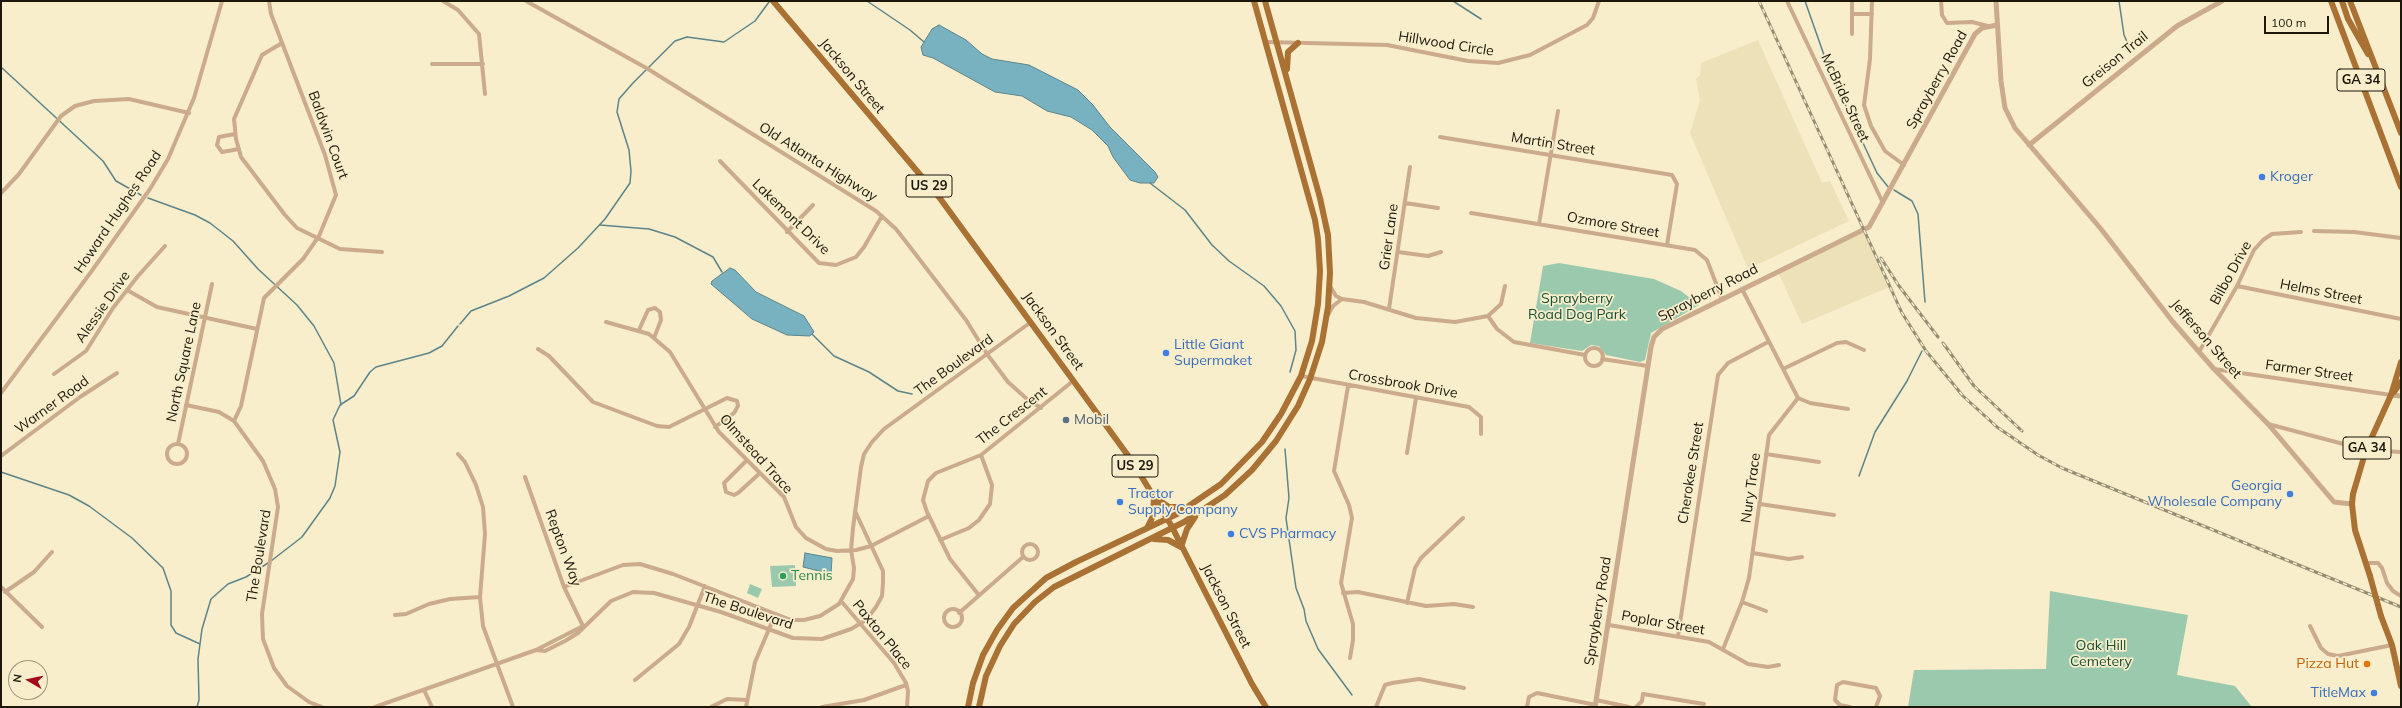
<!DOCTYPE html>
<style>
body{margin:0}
#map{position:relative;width:2402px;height:708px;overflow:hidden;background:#f8eecb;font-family:Mulish,sans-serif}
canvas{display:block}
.frame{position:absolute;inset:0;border:2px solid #1b170b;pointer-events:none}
.north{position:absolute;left:8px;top:660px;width:40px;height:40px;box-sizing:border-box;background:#f8eecb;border:1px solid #a0987e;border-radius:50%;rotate:279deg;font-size:11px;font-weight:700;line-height:16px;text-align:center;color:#1b170b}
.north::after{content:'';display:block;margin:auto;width:14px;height:18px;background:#a40a1c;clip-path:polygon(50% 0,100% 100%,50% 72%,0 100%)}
.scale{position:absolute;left:2264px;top:16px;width:65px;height:18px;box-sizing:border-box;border:2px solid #1b170b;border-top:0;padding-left:5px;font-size:12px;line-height:14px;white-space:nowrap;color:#1b170b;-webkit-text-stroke:3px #f8eecb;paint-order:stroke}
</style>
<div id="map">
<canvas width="2402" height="708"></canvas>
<div class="frame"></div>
<div class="north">N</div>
<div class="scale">100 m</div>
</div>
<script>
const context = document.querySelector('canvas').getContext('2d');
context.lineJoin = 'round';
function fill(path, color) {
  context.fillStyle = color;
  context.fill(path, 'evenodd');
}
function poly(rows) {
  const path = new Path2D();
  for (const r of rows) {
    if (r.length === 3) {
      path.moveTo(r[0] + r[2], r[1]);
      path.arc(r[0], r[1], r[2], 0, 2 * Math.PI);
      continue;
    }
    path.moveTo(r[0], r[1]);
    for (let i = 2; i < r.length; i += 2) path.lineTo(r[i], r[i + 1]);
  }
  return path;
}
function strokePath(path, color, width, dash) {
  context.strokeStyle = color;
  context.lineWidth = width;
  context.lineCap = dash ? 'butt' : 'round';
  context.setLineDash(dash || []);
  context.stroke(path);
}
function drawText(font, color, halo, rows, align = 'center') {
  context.font = font + ' Mulish,sans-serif';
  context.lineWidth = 3.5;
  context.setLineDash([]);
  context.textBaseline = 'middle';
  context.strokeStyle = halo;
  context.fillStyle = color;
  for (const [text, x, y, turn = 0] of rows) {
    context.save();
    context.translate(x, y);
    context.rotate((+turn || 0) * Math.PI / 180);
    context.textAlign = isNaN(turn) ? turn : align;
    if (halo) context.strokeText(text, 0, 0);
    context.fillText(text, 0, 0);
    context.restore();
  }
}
fill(poly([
 [1758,40,1822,183,1830,181,1849,221,1748,269,1690,133,1700,100,1696,79,1700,75,1701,63],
 [1864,231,1892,286,1802,324,1777,270]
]), '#ece1b7');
fill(poly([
 [1559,263,1654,279,1681,291,1699,305,1651,333,1645,360,1640,362,1606,355,1599,346,1591,345,1582,351,1530,343,1543,266],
 [795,565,796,586,772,587,770,566],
 [750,584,762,589,758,598,747,593],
 [2050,591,2188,615,2177,675,2235,686,2252,707,1908,707,1914,670,2046,669]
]), '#9bc9ae');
const water = poly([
 [939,25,966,40,982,54,992,59,1029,65,1078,90,1093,105,1110,127,1155,172,1158,177,1154,183,1140,183,1130,180,1113,157,1108,146,1092,130,1071,117,1047,111,1022,96,995,92,933,58,923,55,921,47,932,29,939,25],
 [730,268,735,270,756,292,804,316,814,332,810,336,787,335,752,319,711,284,712,281,730,268],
 [805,553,832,558,831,574,803,567,805,553]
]);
fill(water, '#78b2c1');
strokePath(water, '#5c848a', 1);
strokePath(poly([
 [867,1,910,30,924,42],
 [1453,1,1481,19],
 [1805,1,1830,72,1877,173,1889,188],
 [2119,1,2124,35,2129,46],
 [1,67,103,161,116,181,141,195],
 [1150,183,1185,210,1212,245,1229,261,1264,286,1281,306,1295,331,1296,350,1290,372],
 [1894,190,1912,201,1918,214,1925,302],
 [148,198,195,215,210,223,233,241,258,269,297,305,314,326,334,363,341,405],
 [600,225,649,229,675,237,713,257,722,272],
 [460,324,471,311,509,296,544,278,578,248,605,219,630,183,631,171,629,150,617,112,619,99,633,83,675,41,687,37,724,42,755,21,769,2],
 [812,334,834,356,869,372,898,391,912,394],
 [1285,449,1289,498,1286,518,1296,588,1304,609,1306,621,1318,649,1352,695],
 [1,472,69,495,89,506,132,538,163,568,171,591,171,625,176,633,200,644],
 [1859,476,1875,432,1907,381,1922,351],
 [271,561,302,537,330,498,335,486,340,452,333,420,340,405,354,396,370,372,376,367,429,353,442,346,458,326],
 [197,707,199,700,198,659,202,629,211,599,228,584,246,577,268,563]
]), '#5c848a', 1.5);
strokePath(poly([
 [443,1,458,10,479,34,485,94],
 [526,1,648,69,876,211,896,229,910,247,966,320,987,354,1008,382,1027,399,1041,408],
 [1787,1,1883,203],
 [1872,1,1870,59,1864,105,1871,126,1885,151,1904,165],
 [1941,1,1942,15,1947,23,1972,22,1988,26],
 [1852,14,1872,14],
 [1852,34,1852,1],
 [1266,42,1387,45,1468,61,1498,63,1530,55,1587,25,1593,18,1599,1],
 [282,43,262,55,234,119,236,139,241,157,285,215,297,228,340,249,382,252],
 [432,64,483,64],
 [235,134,219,137,217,145,222,152,239,149],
 [1440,137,1672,175,1677,184,1667,245],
 [720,161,819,263,836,265,856,257,864,247,882,216],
 [1,193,19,174,61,116,75,106,94,101,129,99,189,113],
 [1405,203,1438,208],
 [1471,213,1695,250,1707,260,1722,299],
 [1539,224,1558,111],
 [2314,231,2354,232,2401,238],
 [787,232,813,205],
 [1398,252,1428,256,1441,252],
 [2237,286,2401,319],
 [1742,289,1798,398],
 [127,290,157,307,257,329],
 [1342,299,1364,302,1416,318,1455,322,1488,316,1501,304,1505,286],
 [1389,309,1410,167],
 [1328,315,1333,306,1342,299,1336,296,1330,286],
 [1488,316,1497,329,1514,342,1585,355],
 [606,322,649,334,670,352,719,432,784,497,796,527,806,538,826,549,837,551,856,550,871,546,929,516],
 [639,330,648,310,655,308,660,312,661,320,654,338],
 [1594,357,9],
 [538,349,549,356,593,402,657,426,669,427,727,398,737,401,738,406,734,413,715,427],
 [2199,352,2237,286,2254,250,2263,240,2272,234,2301,232],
 [1602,359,1648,366],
 [1783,369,1837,343,1846,342,1864,350],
 [2214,369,2391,395],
 [54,374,86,351,113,308,138,276,165,246],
 [1301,376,1469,407,1481,417,1481,434],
 [1348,386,1334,471,1349,505,1352,518,1341,583,1353,624,1353,640,1350,658],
 [1,393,91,272,150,189,168,159,194,98,222,1],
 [1798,398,1810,403,1848,409],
 [186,405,219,412,234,421,263,461,275,489,278,507,262,614,263,639,274,668,287,686,309,702,322,707],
 [234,421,241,406,264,298,303,259,319,236,336,195,325,155,271,14,269,1],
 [2268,424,2366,450,2401,452],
 [178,444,212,284],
 [177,454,10],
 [1407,453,1416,398],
 [458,454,465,462,476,485,483,507,485,534,480,597,483,626,513,707],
 [1766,454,1819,462],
 [1,456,80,397,117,373],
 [747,460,724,483,726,492,734,495,738,493,760,473],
 [525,477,564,587,583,626],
 [1760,504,1834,515],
 [940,540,969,528,979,520,990,504,992,485,981,455],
 [1030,552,8],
 [1753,553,1789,559,1802,557],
 [2365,563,2378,563,2382,568,2387,583,2393,591,2401,596],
 [1,587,42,627],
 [564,587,623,565,640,564,673,574,791,620,804,620,820,616,839,604,853,579,854,568,851,550,853,528,861,467,864,454,872,442,884,429,1031,322],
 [5,592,34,572,52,552],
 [1343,593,1358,592,1426,606,1454,604,1473,607],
 [978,594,950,559,927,512,923,500,928,481,936,473,981,455,1073,381],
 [841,601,894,663,906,683,908,691,907,707],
 [1742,602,1766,611],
 [1407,603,1415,568,1421,558,1463,518],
 [953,618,9],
 [959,613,1023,557],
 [395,615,406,614,429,604,450,599,480,597],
 [1609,625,1709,642,1748,664,1768,667,1779,665],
 [2310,626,2321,648,2328,654,2338,656,2392,645],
 [1678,636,1718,375,1728,363,1768,342],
 [1723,649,1742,602,1749,578,1769,435,1798,398],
 [536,650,545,651,565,641,578,633,611,601,633,592,654,593,721,612,793,638,822,639,851,629,866,620,876,607,882,596,883,583,883,571,855,511],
 [635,680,679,644,689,627,705,586],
 [424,690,432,707],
 [1596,700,1629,707],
 [375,707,536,650,583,626],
 [711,707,727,699,747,700],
 [746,707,755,662,775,615],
 [822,707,864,700,906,685],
 [1376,707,1385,685,1392,683,1419,679,1464,688],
 [1527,707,1529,697,1537,693,1596,705],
 [1636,707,1642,701,1643,694,1704,704],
 [1850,707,1840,705,1835,700,1837,685,1843,682,1876,688,1880,696,1876,707]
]), '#cbab8c', 4);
strokePath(poly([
 [1996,1,2001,81,2005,108,2015,128,2101,229,2173,322,2214,369,2268,424,2334,502,2352,504],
 [2029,145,2177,26,2222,1],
 [2391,395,2401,396],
 [1595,707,1651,347,1654,337,1662,329,1869,227,1975,34,1982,28,1997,25]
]), '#cbab8c', 5);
strokePath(poly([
 [773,1,939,197,1132,461,1171,525,1252,684,1266,707],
 [2331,1,2401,187],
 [2342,1,2348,19,2368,54],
 [2350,1,2401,133],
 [1287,69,1288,52,1298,43],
 [2394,392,2401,382],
 [1157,499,1169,507,1187,507],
 [1147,528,1153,516,1154,497],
 [1154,539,1168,540,1181,547,1187,529,1195,517],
 [2370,576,2355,530,2352,504,2353,494,2366,450,2391,395,2401,362],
 [2381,616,2392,645,2401,686],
 [968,707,973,683,983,655,997,630,1013,608,1046,578,1076,562,1177,514,1221,484,1262,442,1281,414,1301,376,1312,341,1318,304,1320,271,1318,239,1315,220,1254,1],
 [979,707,986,676,1000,646,1014,624,1035,602,1054,587,1184,522,1225,495,1252,470,1276,441,1298,406,1310,379,1322,342,1328,307,1330,273,1328,235,1320,198,1265,1]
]), '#a97133', 6);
const rail = poly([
 [1759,1,1902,313,1926,351,1963,396,1997,427,2038,455,2062,468,2401,607],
 [1881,258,1899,286,1938,337],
 [1943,343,1974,386,2022,431]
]);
strokePath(rail, '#948d74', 3);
strokePath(rail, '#f8eecb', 1.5, [4.5]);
strokePath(poly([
 [2370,576,2381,616]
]), '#a97133', 6);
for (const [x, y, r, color] of [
 [2262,177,4,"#3f7fe0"],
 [1166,353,4,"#3f7fe0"],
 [1066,420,4,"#5c6f8a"],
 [2290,494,4,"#3f7fe0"],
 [1120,502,4,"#3f7fe0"],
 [1231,534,4,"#3f7fe0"],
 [783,576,4,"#2e9e5b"],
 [2367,664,4,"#e8710a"],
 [2374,693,4,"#3f7fe0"]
]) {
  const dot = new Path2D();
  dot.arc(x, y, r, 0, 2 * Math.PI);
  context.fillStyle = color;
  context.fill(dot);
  strokePath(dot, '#f8eecb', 1.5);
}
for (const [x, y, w] of [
 [2361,80,48],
 [929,186,46],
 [2367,448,48],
 [1135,466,46]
]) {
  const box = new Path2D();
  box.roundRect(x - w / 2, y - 11, w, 22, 3);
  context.fillStyle = '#f8eecb';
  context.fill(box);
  strokePath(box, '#1b170b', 1);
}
drawText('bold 13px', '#1b170b', null, [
 ["GA 34",2361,80],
 ["US 29",929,186],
 ["GA 34",2367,448],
 ["US 29",1135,466]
]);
drawText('14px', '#1b170b', '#f8eecb', [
 ["Hillwood Circle",1446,44,9],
 ["Greison Trail",2115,60,-39],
 ["Jackson Street",852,76,50],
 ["Sprayberry Road",1937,80,-61],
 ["McBride Street",1845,98,65],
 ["Baldwin Court",328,135,70],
 ["Martin Street",1553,144,9],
 ["Old Atlanta Highway",818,162,32],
 ["Howard Hughes Road",118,212,-56],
 ["Lakemont Drive",791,217,44],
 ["Ozmore Street",1613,225,10],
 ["Grier Lane",1389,237,-82],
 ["Bilbo Drive",2231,273,-61],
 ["Helms Street",2321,292,11],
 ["Sprayberry Road",1708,293,-27],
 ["Alessie Drive",103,307,-55],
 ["Jackson Street",1053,331,54],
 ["Jefferson Street",2206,339,49],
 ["North Square Lane",184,362,-78],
 ["The Boulevard",954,365,-36],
 ["Farmer Street",2309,371,8],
 ["Crossbrook Drive",1403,384,10],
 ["Warner Road",52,405,-36],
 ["The Crescent",1012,416,-38],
 ["Olmstead Trace",756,454,48],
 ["Cherokee Street",1691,473,-81],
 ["Nury Trace",1751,488,-82],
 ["Repton Way",563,548,70],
 ["The Boulevard",259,556,-81],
 ["Jackson Street",1226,606,63],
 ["The Boulevard",748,611,18],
 ["Sprayberry Road",1598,611,-81],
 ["Poplar Street",1663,623,10],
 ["Paxton Place",882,635,51]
]);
drawText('14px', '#366cbe', '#f8eecb', [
 ["Kroger",2270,177],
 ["Little Giant",1174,345],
 ["Supermaket",1174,361],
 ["Georgia",2282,486,"right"],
 ["Wholesale Company",2282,502,"right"],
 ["Tractor",1128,494],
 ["Supply Company",1128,510],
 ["CVS Pharmacy",1239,534],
 ["TitleMax",2366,693,"right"]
], 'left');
drawText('14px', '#154f33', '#f8eecb', [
 ["Sprayberry",1577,299],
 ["Road Dog Park",1577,315],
 ["Oak Hill",2101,646],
 ["Cemetery",2101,662]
]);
drawText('14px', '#4e5e75', '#f8eecb', [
 ["Mobil",1074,420]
], 'left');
drawText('14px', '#27864d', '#f8eecb', [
 ["Tennis",791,576]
], 'left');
drawText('14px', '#c56008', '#f8eecb', [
 ["Pizza Hut",2359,664]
], 'right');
</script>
